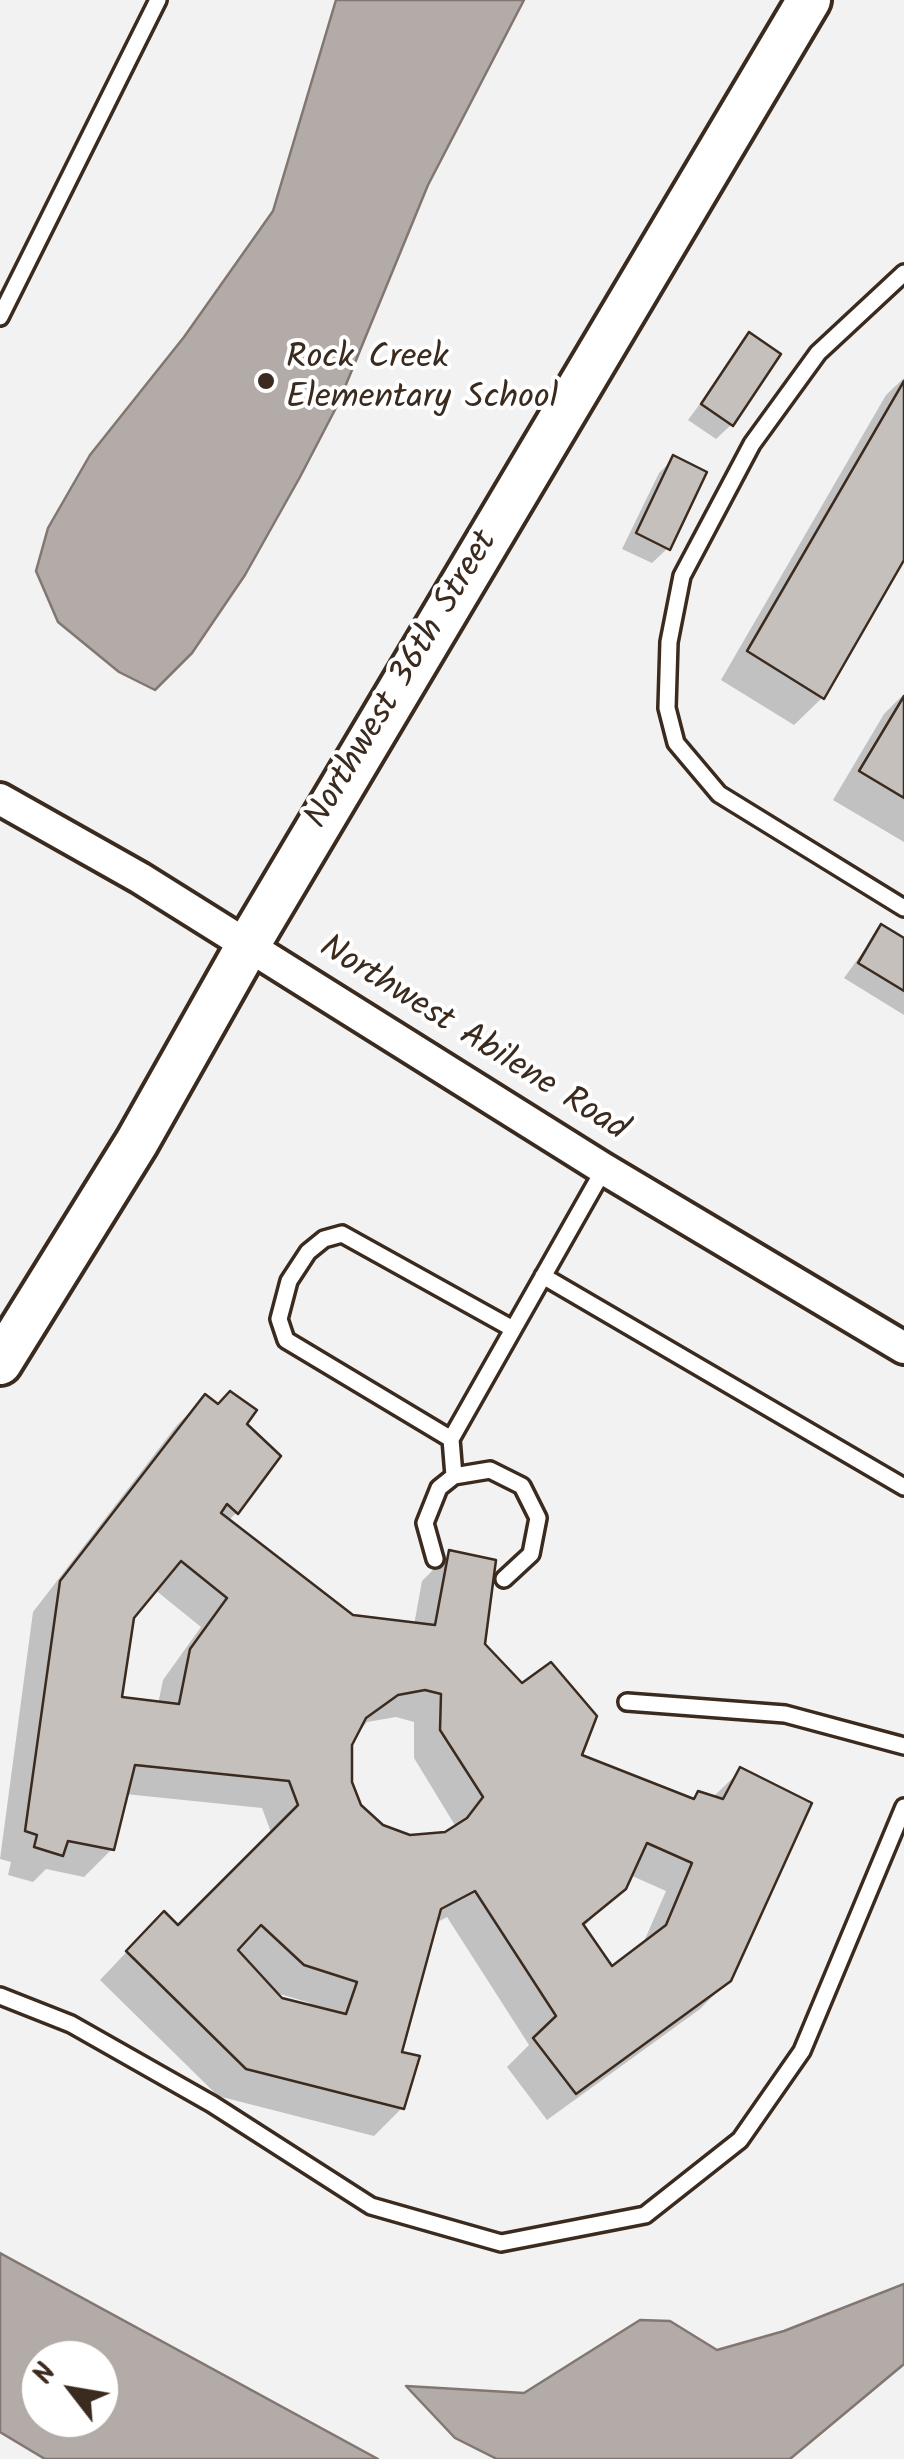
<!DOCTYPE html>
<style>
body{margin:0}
#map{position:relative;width:904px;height:2459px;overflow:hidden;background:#f3f2f2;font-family:Kalam,sans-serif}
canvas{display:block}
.north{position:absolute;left:20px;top:2339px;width:100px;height:100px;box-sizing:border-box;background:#fff;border:2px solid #b1aaa5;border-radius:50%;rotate:301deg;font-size:28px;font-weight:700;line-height:40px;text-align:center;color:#3b2a1e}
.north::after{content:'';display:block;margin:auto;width:35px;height:45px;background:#3b2a1e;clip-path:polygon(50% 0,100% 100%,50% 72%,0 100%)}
</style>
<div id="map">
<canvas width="904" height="2459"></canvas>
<div class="north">N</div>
</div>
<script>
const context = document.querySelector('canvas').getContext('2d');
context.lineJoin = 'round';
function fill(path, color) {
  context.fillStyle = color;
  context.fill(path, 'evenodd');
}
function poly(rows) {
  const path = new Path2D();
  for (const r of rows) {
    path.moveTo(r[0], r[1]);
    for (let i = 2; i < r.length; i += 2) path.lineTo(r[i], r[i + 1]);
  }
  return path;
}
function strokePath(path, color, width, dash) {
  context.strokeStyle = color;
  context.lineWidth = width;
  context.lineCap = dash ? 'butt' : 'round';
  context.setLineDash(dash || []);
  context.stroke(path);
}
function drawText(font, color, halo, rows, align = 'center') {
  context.font = font + ' Kalam,sans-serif';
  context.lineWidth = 8;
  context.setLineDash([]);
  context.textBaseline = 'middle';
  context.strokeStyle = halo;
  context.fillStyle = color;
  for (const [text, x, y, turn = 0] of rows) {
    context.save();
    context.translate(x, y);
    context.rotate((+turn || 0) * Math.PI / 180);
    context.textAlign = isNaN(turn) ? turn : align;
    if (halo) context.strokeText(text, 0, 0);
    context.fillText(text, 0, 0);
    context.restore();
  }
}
const water = poly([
 [336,0,524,0,428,185,338,404,300,477,245,575,192,653,155,690,119,672,58,622,36,571,48,528,90,455,184,337,273,211,336,0],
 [0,2253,378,2459,45,2459,0,2432,0,2253],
 [40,2359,100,2359,100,2419,40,2419,40,2359],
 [904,2284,904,2364,790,2459,497,2459,455,2438,406,2386,524,2393,640,2320,670,2321,717,2350,784,2331,904,2284]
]);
fill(water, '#b2aba7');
strokePath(water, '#827770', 2.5);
fill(poly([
 [750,336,732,424,716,439,688,420],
 [904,378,904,555,822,698,794,725,721,680,886,395],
 [674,458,668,548,652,563,622,549,659,473],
 [904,694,904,842,833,800,884,714],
 [881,927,904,941,904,1015,844,978],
 [205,1397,243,1424,237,1512,228,1521,352,1617,414,1625,422,1581,450,1553,482,1645,579,1756,692,1801,699,1794,712,1798,741,1770,729,1980,700,2009,547,2120,507,2067,529,2045,447,1917,434,1924,399,2054,402,2108,374,2136,218,2096,100,1980,136,1942,178,1928,272,1835,262,1808,125,1794,112,1849,84,1877,46,1869,33,1882,8,1875,11,1862,0,1859,33,1612,177,1425],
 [154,1589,201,1627,163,1680,158,1704,119,1699,132,1617],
 [396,1717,414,1722,414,1758,456,1827,446,1835,410,1837,382,1827,359,1807,350,1782,349,1744,367,1722],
 [630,1875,666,1891,642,1946,612,1970,582,1928,624,1888],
 [273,1992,310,2003,309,2007,281,2000]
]), '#0003');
const building = poly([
 [749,332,781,354,733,426,701,404,749,332],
 [904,381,904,560,824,699,747,651,904,381],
 [673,455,707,472,670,550,636,533,673,455],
 [904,696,904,798,859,771,904,696],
 [881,924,904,938,904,991,858,963,881,924],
 [230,1391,257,1410,247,1424,281,1456,238,1514,227,1504,221,1513,353,1615,435,1625,449,1550,496,1560,485,1644,522,1683,551,1662,597,1716,582,1755,694,1799,698,1791,723,1799,740,1767,812,1803,731,1981,576,2094,533,2038,556,2016,475,1891,441,1909,402,2052,420,2056,404,2109,246,2069,126,1951,164,1911,178,1925,298,1805,289,1781,135,1765,114,1850,68,1841,63,1856,34,1847,37,1835,25,1831,60,1581,205,1394,218,1404,230,1391],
 [181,1561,227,1598,190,1649,179,1704,122,1697,134,1618,181,1561],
 [425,1690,441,1694,440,1730,483,1797,467,1818,445,1832,410,1835,383,1825,361,1805,352,1782,352,1745,366,1718,398,1695,425,1690],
 [647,1843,692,1863,666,1925,612,1966,583,1924,626,1889,647,1843],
 [261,1925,304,1965,357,1982,346,2014,282,1998,238,1950,261,1925]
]);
fill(building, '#c6c0bd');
strokePath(building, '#3b2a1e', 2.5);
const lane = poly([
 [904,273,818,353,752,444,682,576,669,642,667,708,676,743,719,794,904,908],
 [0,317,158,0],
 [543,1276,904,1487],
 [451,1439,286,1340,279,1319,289,1281,308,1252,324,1239,342,1234,513,1329],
 [454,1476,451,1439,604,1169],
 [435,1559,425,1523,439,1488,454,1476,490,1470,522,1486,538,1518,531,1554,504,1579],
 [627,1702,785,1714,904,1746],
 [0,1996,71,2024,212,2104,371,2206,501,2243,645,2215,740,2140,802,2051,904,1807]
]);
const street = poly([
 [0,799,140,878,604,1169,904,1348]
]);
const secondary = poly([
 [0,1363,137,1142,248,945,809,0]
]);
strokePath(lane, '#3b2a1e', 22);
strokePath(street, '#3b2a1e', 38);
strokePath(secondary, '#3b2a1e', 50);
strokePath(lane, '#fff', 15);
strokePath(street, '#fff', 30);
strokePath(secondary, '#fff', 42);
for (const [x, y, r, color] of [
 [266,381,10,"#3b2a1e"]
]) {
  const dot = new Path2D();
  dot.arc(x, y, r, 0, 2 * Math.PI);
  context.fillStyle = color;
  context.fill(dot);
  strokePath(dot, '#fff', 4);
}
drawText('35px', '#3b2a1e', '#fff', [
 ["Rock Creek",286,361],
 ["Elementary School",286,401]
], 'left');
drawText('35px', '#3b2a1e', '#fff', [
 ["Northwest 36th Street",404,681,-59],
 ["Northwest Abilene Road",472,1041,32]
]);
</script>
